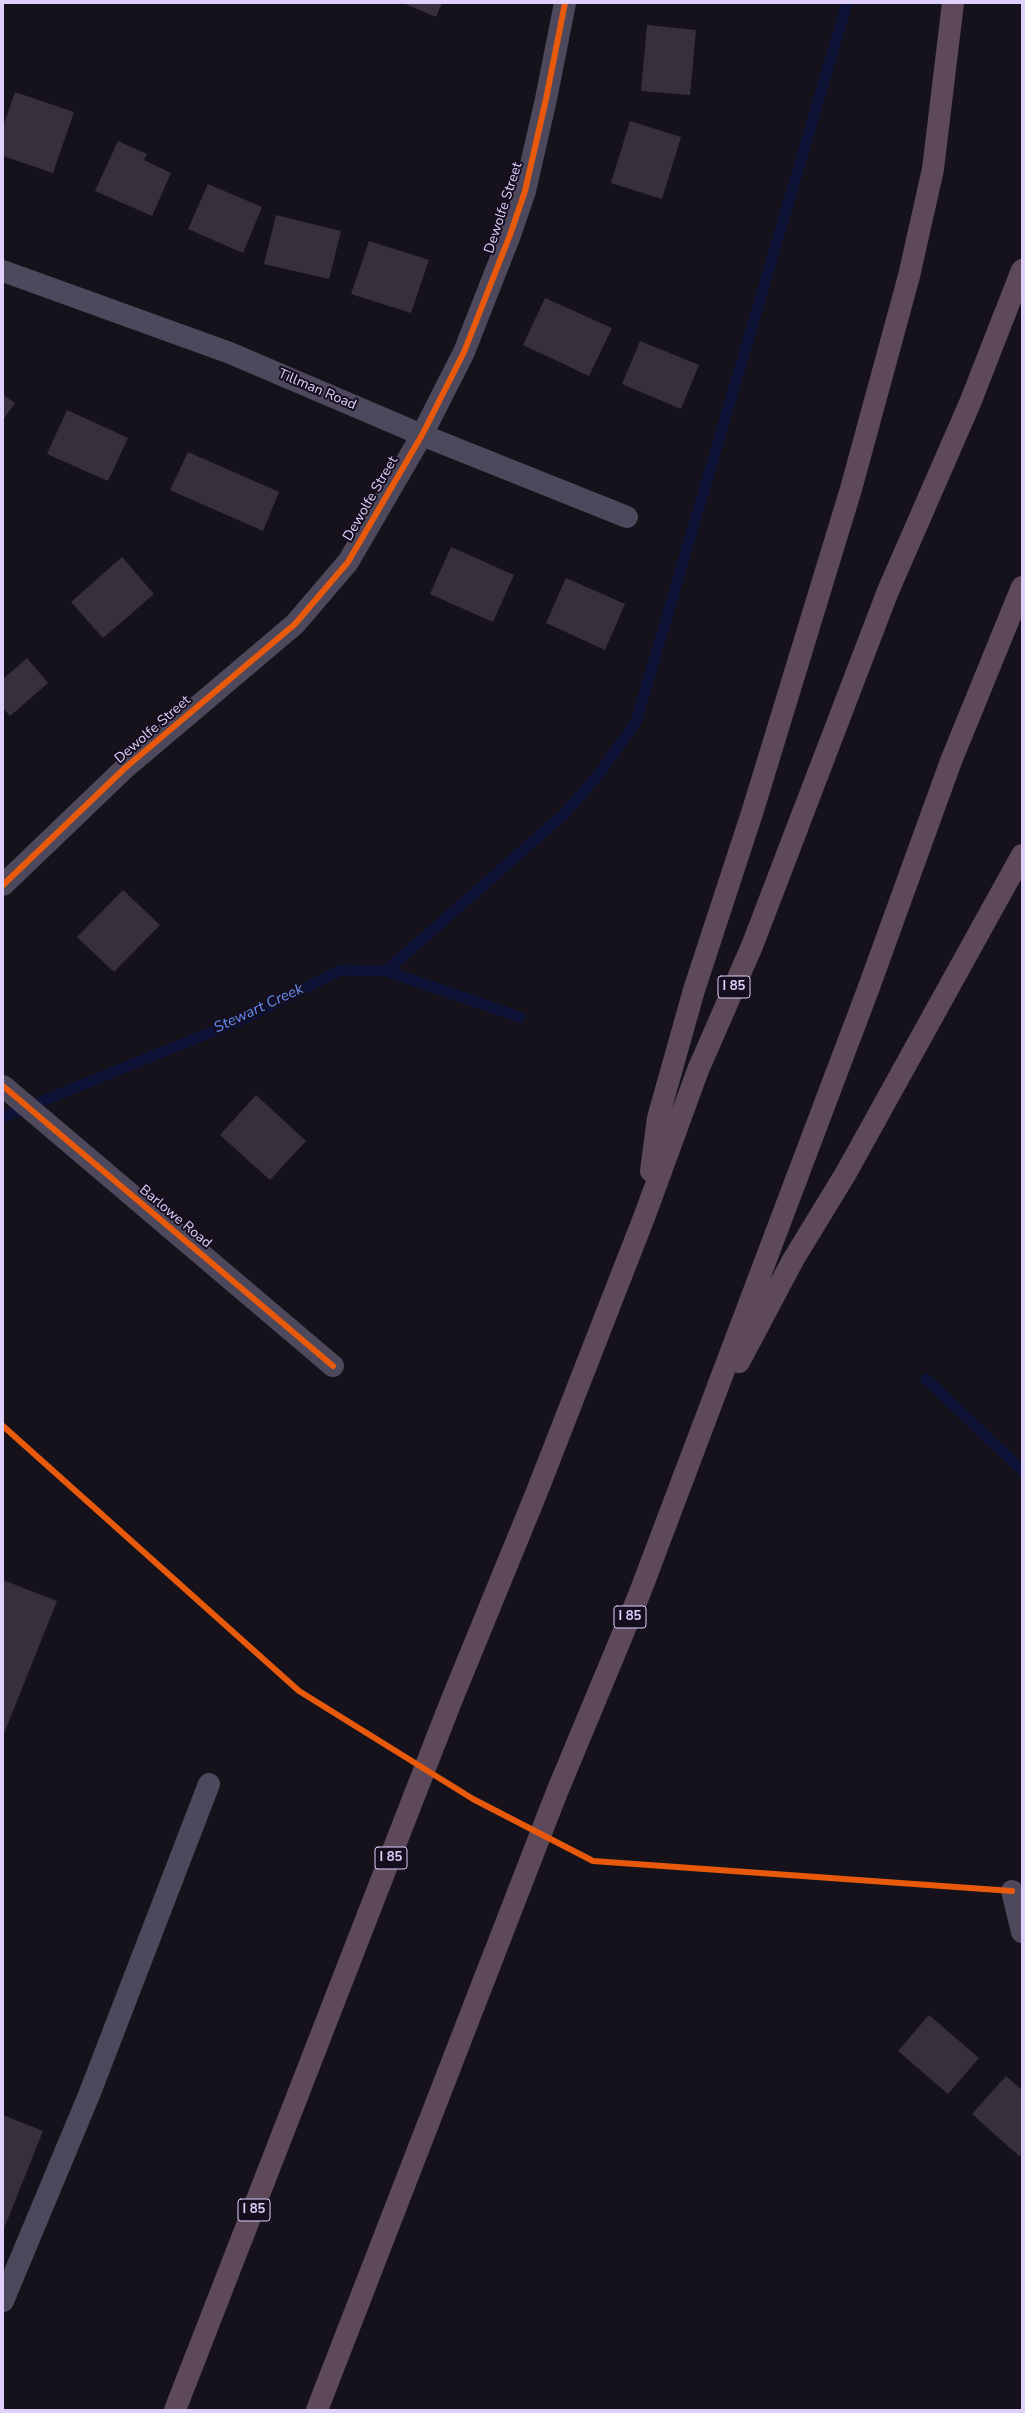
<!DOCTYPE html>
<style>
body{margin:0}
#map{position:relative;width:1025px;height:2413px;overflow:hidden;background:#16121b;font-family:"Nunito Sans",sans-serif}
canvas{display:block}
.frame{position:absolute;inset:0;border:4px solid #e0d0fc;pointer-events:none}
</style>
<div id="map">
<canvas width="1025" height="2413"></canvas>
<div class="frame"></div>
</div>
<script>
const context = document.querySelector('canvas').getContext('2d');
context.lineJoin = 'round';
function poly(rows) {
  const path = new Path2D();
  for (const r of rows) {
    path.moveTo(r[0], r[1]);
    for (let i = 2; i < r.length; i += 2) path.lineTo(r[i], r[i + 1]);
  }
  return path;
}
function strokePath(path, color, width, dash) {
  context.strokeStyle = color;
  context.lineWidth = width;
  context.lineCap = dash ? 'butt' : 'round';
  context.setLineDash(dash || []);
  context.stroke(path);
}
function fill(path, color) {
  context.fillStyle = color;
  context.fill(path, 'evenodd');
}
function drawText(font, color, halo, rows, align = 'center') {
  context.font = font + ' "Nunito Sans",sans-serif';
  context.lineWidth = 4;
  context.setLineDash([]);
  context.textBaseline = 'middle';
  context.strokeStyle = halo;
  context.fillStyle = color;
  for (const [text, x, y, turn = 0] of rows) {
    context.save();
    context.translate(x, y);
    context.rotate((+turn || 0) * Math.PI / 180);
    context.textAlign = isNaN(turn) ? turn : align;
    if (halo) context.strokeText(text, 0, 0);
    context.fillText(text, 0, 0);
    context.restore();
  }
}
strokePath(poly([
 [386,971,563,815,599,774,636,722,847,3],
 [3,1117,241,1020,341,970,386,971,520,1017],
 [926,1379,1022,1470]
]), '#0e1237', 11);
fill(poly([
 [403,3,442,3,436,17],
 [647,25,696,30,690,95,641,91],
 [15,92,74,112,53,173,3,156,3,127],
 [630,121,681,137,662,199,611,183],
 [118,141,147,154,144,160,171,173,152,216,95,191],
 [208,184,262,207,243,253,188,229],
 [276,215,341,231,329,279,264,264],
 [369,241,429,260,411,313,351,294],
 [545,298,612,328,589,376,523,345],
 [640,341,699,365,681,409,622,384],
 [3,395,15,403,3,420],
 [67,410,128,438,108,481,47,454],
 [188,452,279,492,263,531,170,490],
 [451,547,514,575,493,622,430,594],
 [122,557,154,594,103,638,71,602],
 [566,578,625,604,605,650,546,623],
 [27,658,48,683,10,716,3,708,3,679],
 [123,890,160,925,114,972,77,937],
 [256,1095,306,1141,270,1180,220,1135],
 [3,1580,57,1601,3,1736],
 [929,2015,979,2058,948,2094,898,2051],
 [1006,2076,1022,2090,1022,2154,1019,2156,972,2114],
 [3,2115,43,2131,3,2231]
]), '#36303e');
strokePath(poly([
 [3,271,230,353,422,435,627,517],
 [3,885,125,768,295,624,348,562,422,435,464,352,510,235,525,191,546,99,565,3],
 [3,1086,333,1366],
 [1012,1891,1022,1932],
 [3,2301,89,2095,209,1784]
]), '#4d485c', 22);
strokePath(poly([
 [651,1171,658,1118,694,990,753,810,851,489,909,276,933,169,953,3],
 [739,1362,793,1260,846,1173,1022,855],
 [175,2410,450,1704,536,1494,645,1215,698,1070,752,946,888,591,970,403,1022,270],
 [317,2410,557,1792,639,1595,869,987,951,761,1022,587]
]), '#5d4959', 22);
strokePath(poly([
 [3,885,125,768,295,624,348,562,422,435,464,352,510,235,525,191,546,99,565,3],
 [3,1086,333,1366],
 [3,1426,299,1691,473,1799,593,1861,1012,1891]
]), '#e8590c', 6);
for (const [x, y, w] of [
 [734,987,32],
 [630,1617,32],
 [391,1858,32],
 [254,2210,32]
]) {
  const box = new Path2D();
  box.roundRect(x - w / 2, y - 11, w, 22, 3);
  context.fillStyle = '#150e1f';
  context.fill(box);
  strokePath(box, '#e0d0fc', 1);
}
drawText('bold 13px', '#e0d0fc', null, [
 ["I 85",734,987],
 ["I 85",630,1617],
 ["I 85",391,1858],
 ["I 85",254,2210]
]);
drawText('14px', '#e0d0fc', '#150e1f', [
 ["Dewolfe Street",504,208,-72],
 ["Tillman Road",317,390,23],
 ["Dewolfe Street",371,499,-60],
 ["Dewolfe Street",153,730,-41],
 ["Barlowe Road",175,1217,40]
]);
drawText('italic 15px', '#668ef4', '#150e1f', [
 ["Stewart Creek",259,1009,-25]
]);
</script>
